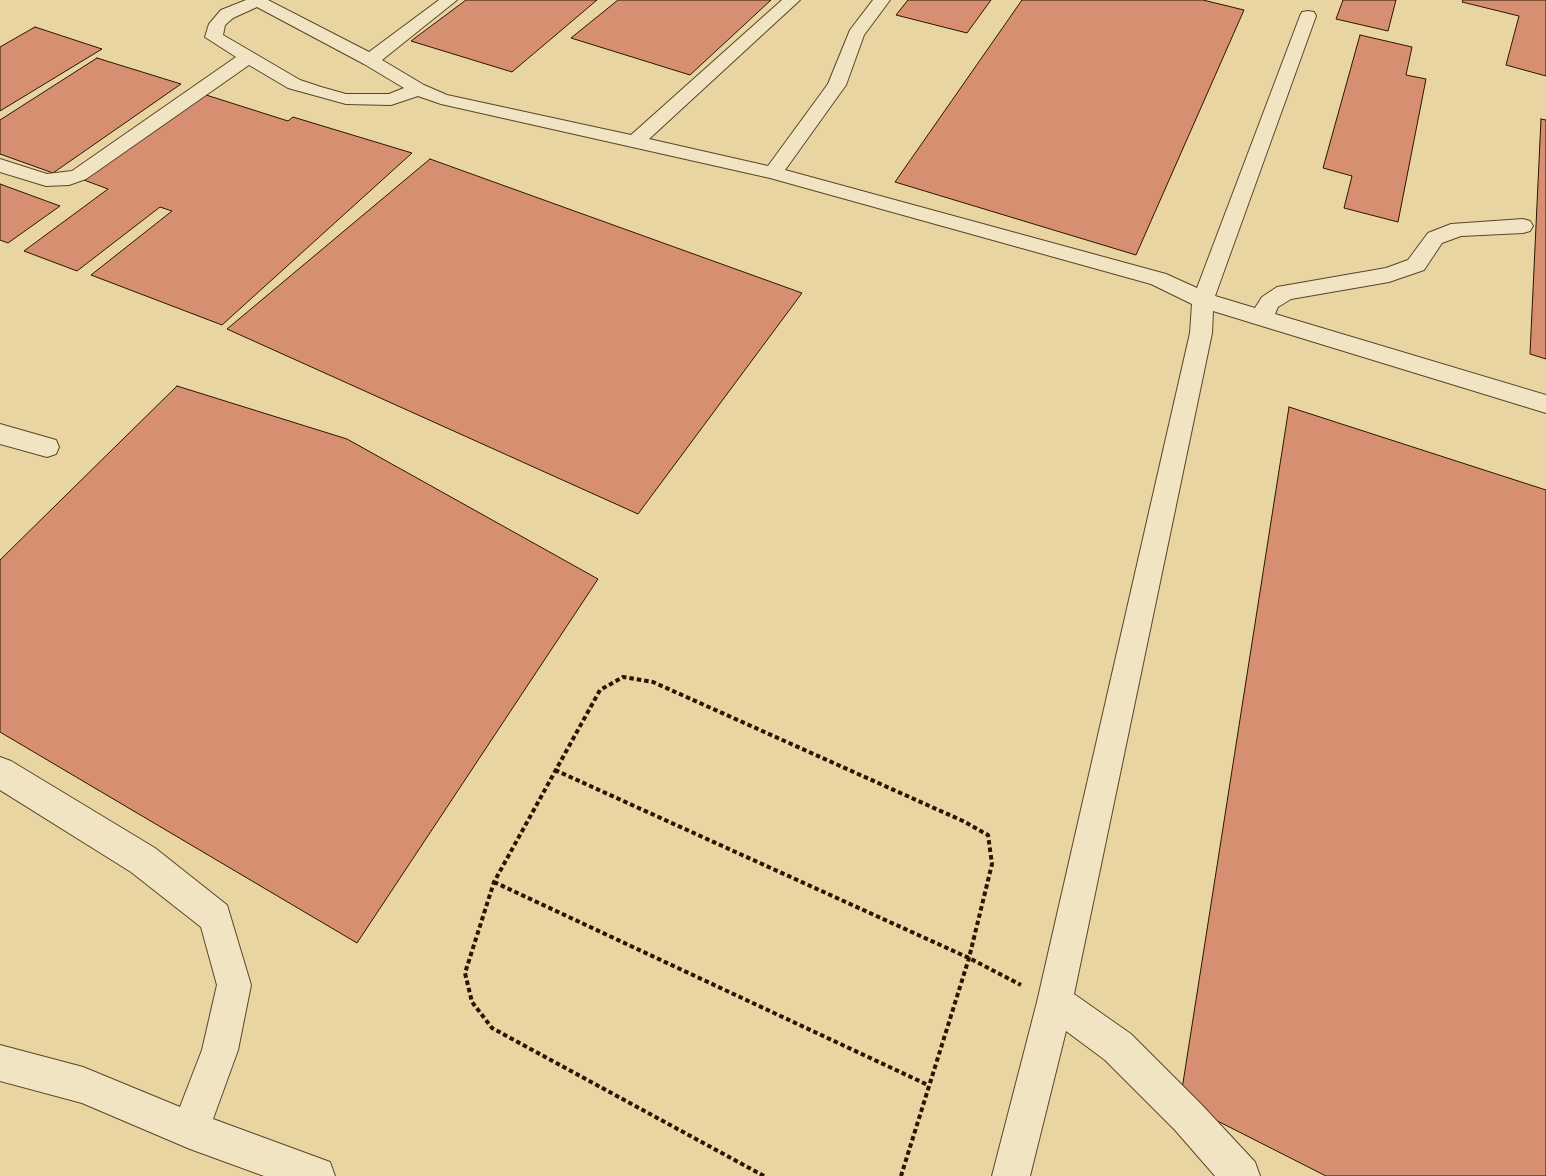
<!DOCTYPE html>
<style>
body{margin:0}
canvas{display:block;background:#e8d5a2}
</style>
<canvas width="1546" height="1176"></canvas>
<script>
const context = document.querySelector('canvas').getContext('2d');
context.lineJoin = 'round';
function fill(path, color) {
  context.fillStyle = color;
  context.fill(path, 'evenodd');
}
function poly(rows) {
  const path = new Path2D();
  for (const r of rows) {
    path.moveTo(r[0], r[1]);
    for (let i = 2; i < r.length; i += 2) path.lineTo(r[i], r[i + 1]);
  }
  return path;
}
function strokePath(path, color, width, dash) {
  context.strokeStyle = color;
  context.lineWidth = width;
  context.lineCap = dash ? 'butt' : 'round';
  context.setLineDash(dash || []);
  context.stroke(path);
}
const building = poly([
 [466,0,597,0,512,72,411,41,466,0],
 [618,0,771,0,690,75,571,38,618,0],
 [908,0,991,0,967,33,896,15,908,0],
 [1022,0,1203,0,1244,10,1136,255,895,182,1022,0],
 [1343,0,1396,0,1388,31,1336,19,1343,0],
 [1463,0,1546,0,1546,76,1506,65,1519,16,1462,2,1463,0],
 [35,27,102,49,0,111,0,47,35,27],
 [1360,35,1412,47,1406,75,1426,79,1398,222,1344,208,1352,176,1323,168,1360,35],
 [97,58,181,84,53,173,0,154,0,120,97,58],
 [203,94,288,121,293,117,412,153,222,325,91,275,172,211,160,207,77,271,24,251,108,189,84,180,203,94],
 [1541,119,1546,120,1546,359,1530,354,1541,119],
 [430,159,802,293,638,514,227,329,430,159],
 [0,184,60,206,8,243,0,240,0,184],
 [177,386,347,439,598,579,357,943,0,732,0,560,177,386],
 [1289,407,1546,490,1546,1176,1326,1176,1180,1102,1289,407]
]);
fill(building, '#d69071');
strokePath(building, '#2d1400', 1);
const minor = poly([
 [246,0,268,0,369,52,439,0,457,0,382,60,424,85,447,95,631,135,782,0,800,0,649,139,768,166,828,84,850,30,873,0,890,0,864,35,846,85,785,170,1166,274,1197,288,1300,16,1302,12,1308,11,1314,12,1316,16,1215,296,1255,308,1262,297,1277,287,1386,268,1408,260,1428,233,1451,224,1523,219,1530,221,1533,226,1530,231,1523,233,1461,236,1442,243,1424,270,1389,282,1291,299,1278,307,1275,314,1546,395,1546,413,1213,311,1212,333,1074,994,1131,1034,1201,1104,1255,1162,1260,1176,1215,1176,1175,1130,1105,1060,1066,1031,1030,1176,992,1176,1037,1002,1190,333,1192,304,1151,284,770,178,441,104,418,96,391,105,346,104,288,88,249,65,86,179,69,185,46,186,0,172,0,159,47,174,72,171,236,57,205,37,209,24,221,10,246,0],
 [257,7,364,64,404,88,389,94,346,94,321,87,300,80,223,35,225,25,233,18,257,7],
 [0,424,56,440,59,447,56,454,47,457,0,444,0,424],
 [0,757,11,761,155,848,227,905,251,985,238,1050,213,1119,330,1162,335,1176,264,1176,190,1149,82,1103,0,1081,0,1045,83,1067,180,1107,202,1050,217,985,201,927,131,872,0,790,0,757]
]);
strokePath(minor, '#5c4428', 2);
strokePath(poly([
 [555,770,969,958,1021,985],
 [494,882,928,1085],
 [764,1176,492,1028,472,1002,465,973,494,882,600,690,623,677,653,682,963,821,988,835,992,864,969,958,901,1176]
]), '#2d1400', 4, [4.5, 3]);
fill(minor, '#f0e4c3');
</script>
